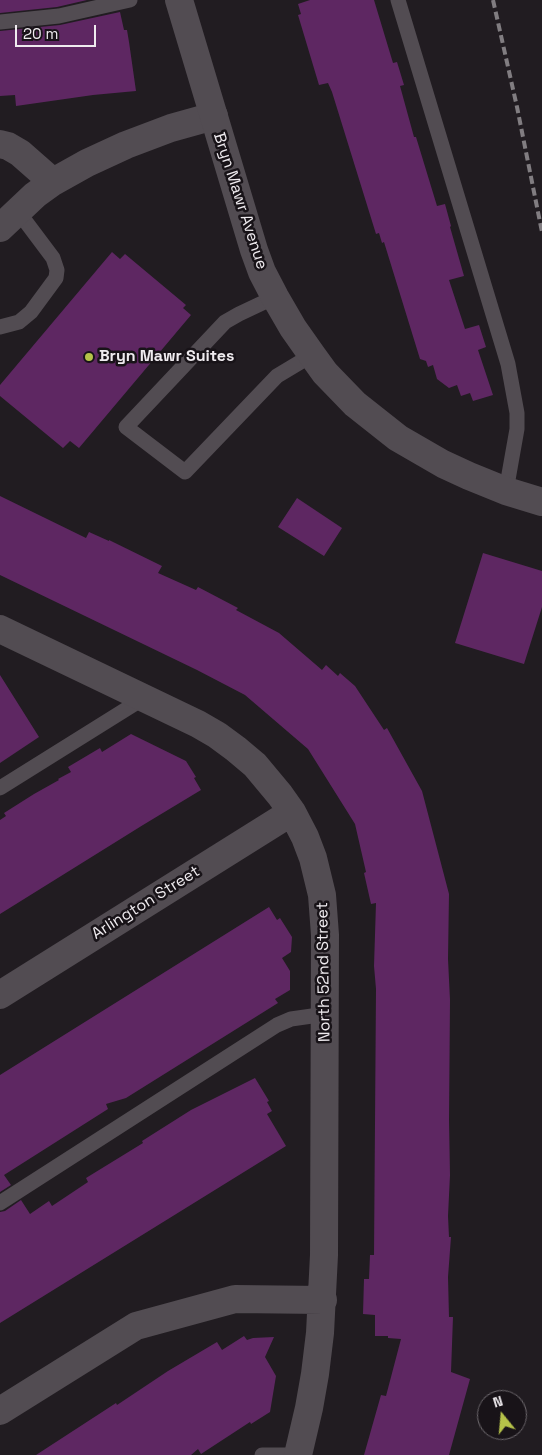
<!DOCTYPE html>
<style>
body{margin:0}
#map{position:relative;width:542px;height:1455px;overflow:hidden;background:#211c21;font-family:"Space Grotesk",sans-serif}
canvas{display:block}
.north{position:absolute;left:477px;top:1390px;width:50px;height:50px;box-sizing:border-box;background:#181318;border:1px solid #6e696e;border-radius:50%;rotate:343deg;font-size:14px;font-weight:700;line-height:20px;text-align:center;color:#efebef}
.north::after{content:'';display:block;margin:auto;width:18px;height:22px;background:#b5c249;clip-path:polygon(50% 0,100% 100%,50% 72%,0 100%)}
.scale{position:absolute;left:15px;top:25px;width:81px;height:22px;box-sizing:border-box;border:2px solid #efebef;border-top:0;padding-left:6px;font-size:15px;line-height:18px;white-space:nowrap;color:#efebef;-webkit-text-stroke:4px #181318;paint-order:stroke}
</style>
<div id="map">
<canvas width="542" height="1455"></canvas>
<div class="north">N</div>
<div class="scale">20 m</div>
</div>
<script>
const context = document.querySelector('canvas').getContext('2d');
context.lineJoin = 'round';
function fill(path, color) {
  context.fillStyle = color;
  context.fill(path, 'evenodd');
}
function poly(rows) {
  const path = new Path2D();
  for (const r of rows) {
    path.moveTo(r[0], r[1]);
    for (let i = 2; i < r.length; i += 2) path.lineTo(r[i], r[i + 1]);
  }
  return path;
}
function strokePath(path, color, width, dash) {
  context.strokeStyle = color;
  context.lineWidth = width;
  context.lineCap = dash ? 'butt' : 'round';
  context.setLineDash(dash || []);
  context.stroke(path);
}
function drawText(font, color, halo, rows, align = 'center') {
  context.font = font + ' "Space Grotesk",sans-serif';
  context.lineWidth = 5;
  context.setLineDash([]);
  context.textBaseline = 'middle';
  context.strokeStyle = halo;
  context.fillStyle = color;
  for (const [text, x, y, turn = 0] of rows) {
    context.save();
    context.translate(x, y);
    context.rotate((+turn || 0) * Math.PI / 180);
    context.textAlign = isNaN(turn) ? turn : align;
    if (halo) context.strokeText(text, 0, 0);
    context.fillText(text, 0, 0);
    context.restore();
  }
}
fill(poly([
 [0,0,87,0,57,7,0,13],
 [310,0,374,0,393,63,397,62,404,85,400,86,414,137,416,137,437,206,445,204,451,226,450,227,464,276,449,280,465,329,479,325,486,347,478,350,493,395,473,401,470,393,461,396,457,385,449,388,437,379,433,365,428,367,426,361,420,359,384,242,382,243,379,233,376,234,332,92,328,83,319,85,298,15,301,14,298,4],
 [120,12,124,30,127,30,129,42,136,91,93,95,16,106,15,95,0,96,0,31,60,25],
 [112,252,120,259,125,254,186,305,183,308,191,315,79,448,70,441,63,448,0,396,0,385],
 [0,496,86,538,89,532,109,541,109,540,162,566,158,573,196,590,198,587,238,608,236,610,279,633,322,670,326,665,338,676,340,673,355,686,384,730,387,728,422,791,449,894,448,959,450,1000,449,1120,450,1175,448,1216,449,1237,451,1237,448,1277,449,1317,453,1317,451,1372,470,1379,449,1455,364,1455,381,1395,386,1396,401,1339,388,1338,388,1336,375,1336,375,1315,363,1314,364,1279,369,1279,370,1255,374,1255,376,989,374,966,376,903,371,904,364,873,366,872,355,824,308,749,245,695,197,670,0,575],
 [297,498,342,528,324,556,278,527],
 [483,553,542,571,542,607,524,664,455,643],
 [0,675,39,737,0,763],
 [131,734,186,761,196,777,194,778,201,790,143,825,0,914,0,820,6,816,4,813,34,794,59,780,58,779,71,772,68,767,100,748,102,752],
 [269,907,277,920,280,918,292,937,291,952,282,958,290,971,290,990,275,999,278,1003,126,1098,106,1104,108,1109,4,1175,11,1185,0,1192,0,1075],
 [255,1078,269,1101,267,1102,272,1111,267,1114,286,1146,0,1323,0,1212,5,1211,21,1200,30,1214,49,1201,52,1206,88,1182,86,1178,143,1143,142,1141,191,1110],
 [244,1336,247,1340,253,1338,274,1337,265,1357,276,1376,270,1412,251,1424,250,1422,201,1454,198,1449,191,1455,36,1455,116,1403,117,1405,168,1371,217,1342,222,1350]
]), '#5e2762');
strokePath(poly([
 [398,0,508,364,517,413,517,429,506,491],
 [0,22,59,16,130,0],
 [275,297,239,314,225,322,126,427,185,472,277,376,312,355],
 [0,327,19,322,31,312,56,278,57,270,53,258,17,210],
 [0,788,144,698],
 [0,1203,277,1025,291,1019,326,1014],
 [262,1455,291,1455]
]), '#524c52', 15);
strokePath(poly([
 [0,144,8,146,20,153,53,182],
 [0,228,35,195,53,182,87,163,126,145,171,128,214,116],
 [0,629,198,724,217,735,236,749,255,765,280,795,292,812,305,837,313,858,322,895,325,935,324,1255,320,1333,315,1374,309,1408,298,1455],
 [0,995,292,812],
 [0,1411,136,1326,235,1299,323,1300]
]), '#524c52', 28);
strokePath(poly([
 [179,0,254,250,262,272,275,297,293,328,312,355,325,373,355,404,398,438,443,464,469,476,506,491,542,502]
]), '#524c52', 28);
strokePath(poly([
 [493,0,517,107,542,232]
]), '#817d81', 4, [8, 4]);
for (const [x, y, r, color] of [
 [89,357,5,"#b5c249"]
]) {
  const dot = new Path2D();
  dot.arc(x, y, r, 0, 2 * Math.PI);
  context.fillStyle = color;
  context.fill(dot);
  strokePath(dot, '#181318', 2);
}
drawText('16px', '#efebef', '#181318', [
 ["Bryn Mawr Avenue",240,201,72],
 ["Arlington Street",146,903,-32],
 ["North 52nd Street",324,972,-91]
]);
drawText('bold 16px', '#efebef', '#181318', [
 ["Bryn Mawr Suites",99,357]
], 'left');
</script>
